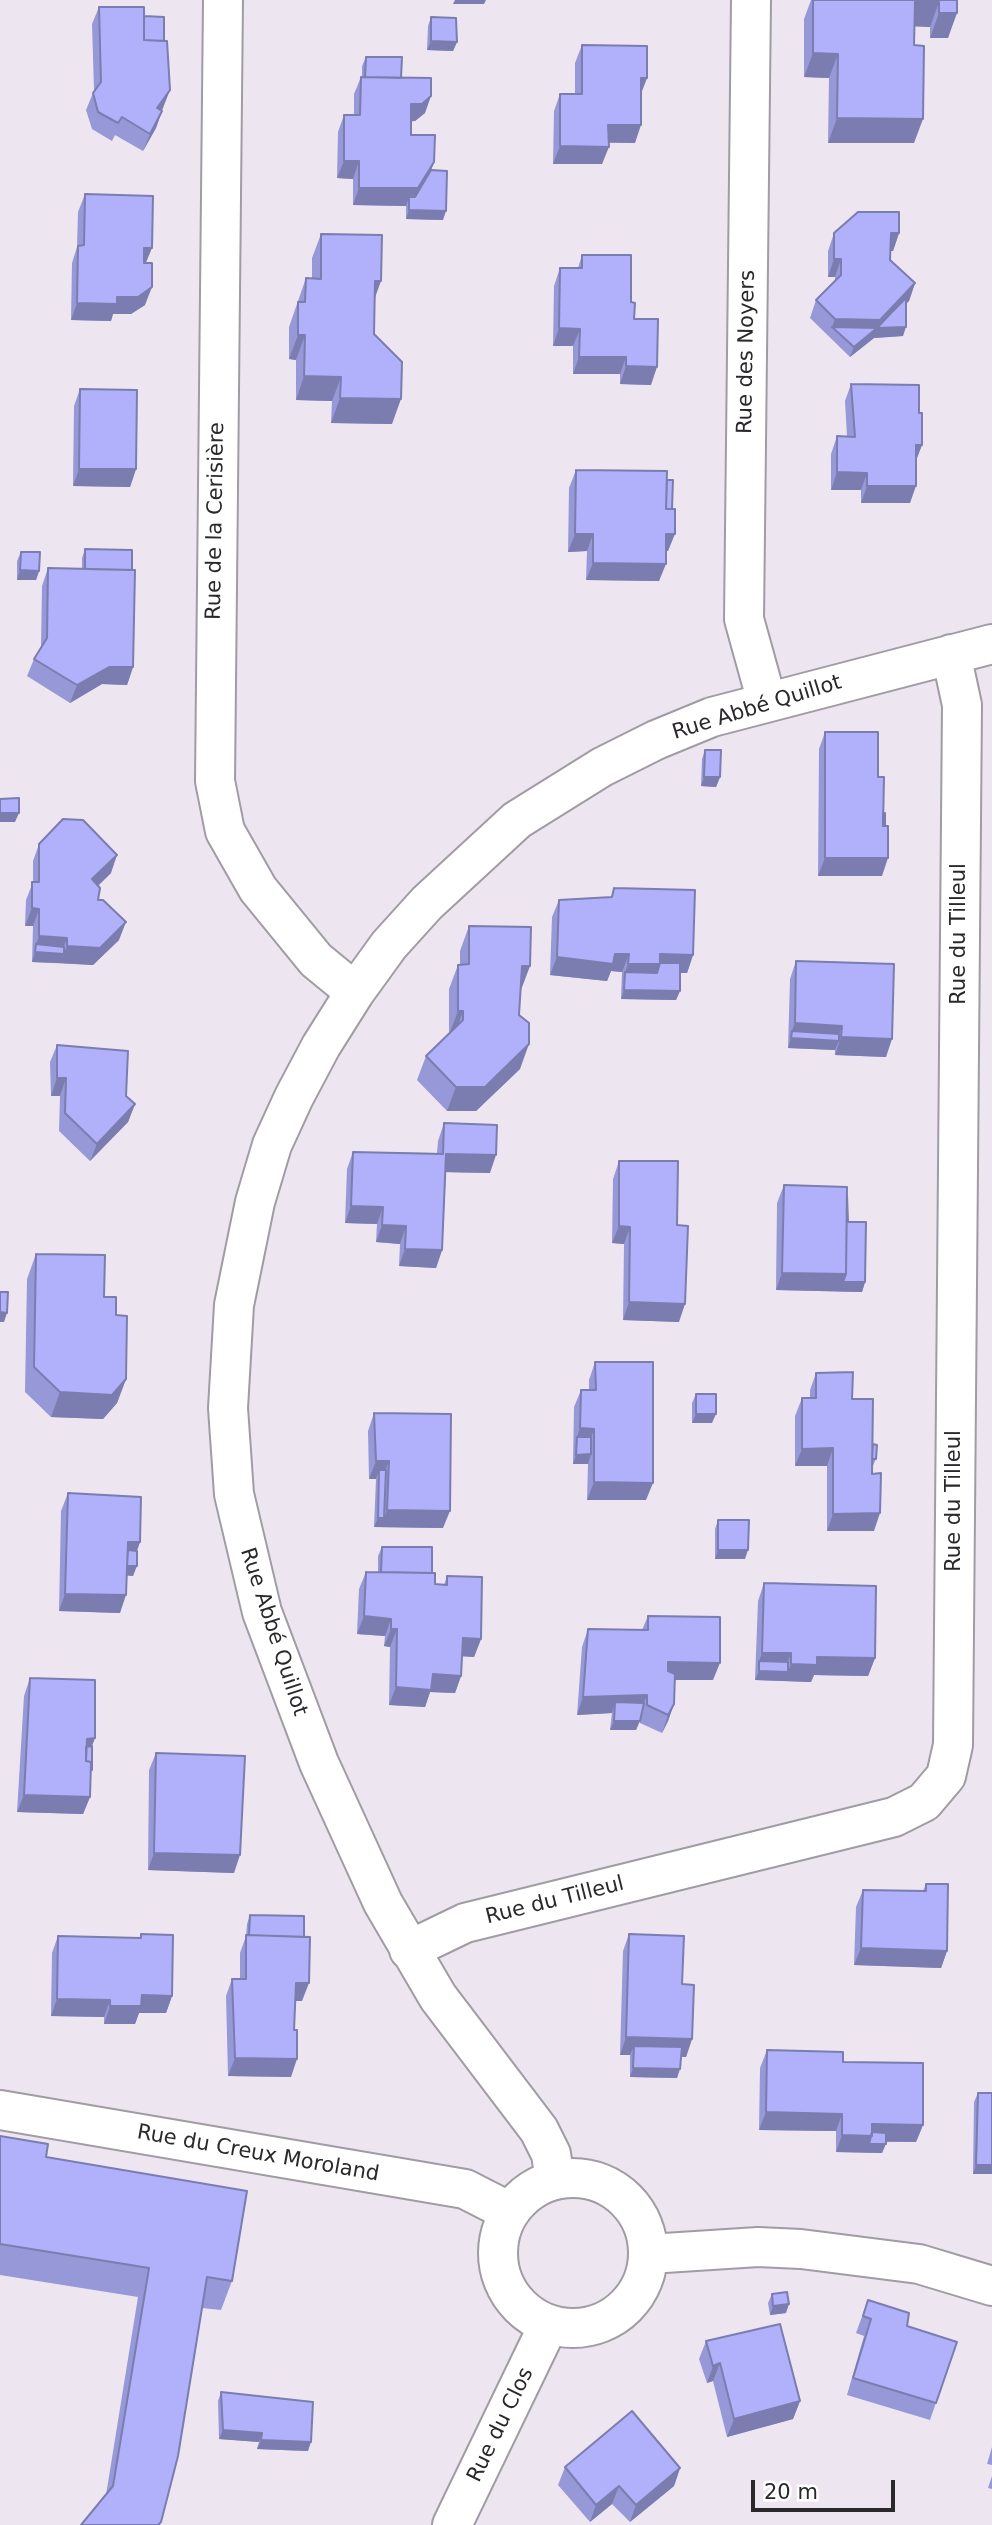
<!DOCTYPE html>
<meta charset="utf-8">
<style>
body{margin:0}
#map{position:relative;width:992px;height:2525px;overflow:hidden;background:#ede6f0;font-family:"DejaVu Sans",sans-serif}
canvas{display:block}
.scale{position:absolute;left:751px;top:2480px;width:144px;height:32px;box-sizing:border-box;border:4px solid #2b282c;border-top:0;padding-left:9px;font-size:21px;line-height:24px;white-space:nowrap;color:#2b282c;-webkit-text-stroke:5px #fff;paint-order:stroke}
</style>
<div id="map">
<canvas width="992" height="2525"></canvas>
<div class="scale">20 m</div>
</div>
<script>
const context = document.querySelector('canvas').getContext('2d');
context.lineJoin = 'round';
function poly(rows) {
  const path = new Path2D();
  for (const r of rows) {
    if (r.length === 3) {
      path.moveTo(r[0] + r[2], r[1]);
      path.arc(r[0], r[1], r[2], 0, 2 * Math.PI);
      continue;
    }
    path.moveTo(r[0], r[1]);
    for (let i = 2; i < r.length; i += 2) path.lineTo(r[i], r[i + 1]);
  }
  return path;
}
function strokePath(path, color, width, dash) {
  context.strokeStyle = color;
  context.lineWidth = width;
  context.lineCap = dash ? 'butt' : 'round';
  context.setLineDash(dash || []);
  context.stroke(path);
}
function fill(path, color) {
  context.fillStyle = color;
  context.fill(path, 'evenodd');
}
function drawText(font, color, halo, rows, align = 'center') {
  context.font = font + ' "DejaVu Sans",sans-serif';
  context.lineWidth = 6;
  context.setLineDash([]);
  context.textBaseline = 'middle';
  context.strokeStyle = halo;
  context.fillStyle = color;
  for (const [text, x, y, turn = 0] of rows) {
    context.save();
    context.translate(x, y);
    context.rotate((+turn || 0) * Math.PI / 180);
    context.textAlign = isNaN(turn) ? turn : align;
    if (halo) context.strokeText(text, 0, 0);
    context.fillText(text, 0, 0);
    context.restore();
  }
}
const street = poly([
 [223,0,215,781,225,831,258,889,316,960,355,992],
 [751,0,744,619,767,702],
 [409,1950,465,1923,894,1817,924,1802,946,1776,953,1745,962,705,951,654],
 [0,2110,465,2189,510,2212],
 [573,2253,75],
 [555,2180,551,2154,539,2130,438,1997,383,1903,319,1763,262,1612,234,1494,228,1408,234,1305,255,1202,272,1145,294,1097,321,1046,355,992,389,945,427,903,517,820,602,767,656,740,712,717,992,644],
 [649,2254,758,2247,801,2249,919,2264,992,2286],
 [452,2525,549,2324]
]);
strokePath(street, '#a19ba4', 42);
strokePath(street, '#fff', 38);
fill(poly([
 [811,0,957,0,948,38,930,38,930,27,914,26,914,143,828,143,829,78,804,77,804,19],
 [99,7,144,16,163,108,156,128,143,151,115,135,112,141,92,129,86,110,93,93,94,90,92,24],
 [431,17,457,42,453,51,427,50,428,26],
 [582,45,647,78,641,93,635,143,609,143,602,164,553,164,554,111,560,94,575,94,575,63],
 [366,57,401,78,425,113,415,121,411,121,411,135,434,162,431,170,443,220,406,219,406,206,353,205,353,179,337,178,338,132,344,115,354,115,354,94,361,77,362,77,362,66],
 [85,194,146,263,145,305,131,314,113,314,111,321,71,320,72,263,77,247,78,212],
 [834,233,899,233,893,251,890,251,890,260,915,283,909,301,906,303,903,336,874,338,850,357,810,318,816,300,835,281,835,277,828,277,828,251],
 [321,234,375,298,374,334,392,424,331,423,332,401,296,400,296,360,289,359,289,327,306,278,312,278,312,258],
 [582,255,631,302,651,385,620,384,620,374,573,374,573,346,553,346,554,286,560,268,578,268],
 [851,384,919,413,922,445,916,460,910,503,861,503,861,490,831,490,831,454,837,436,847,436,845,401],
 [80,389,136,469,130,487,73,486,74,406],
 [576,470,667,480,672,509,668,551,666,551,659,581,586,580,587,551,568,552,569,488],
 [85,549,133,667,127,685,102,684,70,703,27,676,34,659,41,648,42,586,48,568,82,569,82,558],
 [21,552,39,571,36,580,17,580,17,561],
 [825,732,878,777,882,876,818,876,819,749],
 [705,750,720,777,716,787,701,786,702,759],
 [39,844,111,873,98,886,98,900,119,940,93,965,32,962,33,926,25,926,26,900,33,882,33,861],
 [614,888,693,955,687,973,680,973,680,991,676,1000,621,999,622,972,611,971,607,981,550,975,552,917,559,900,611,897],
 [469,926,530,966,520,990,519,1015,520,1069,476,1111,447,1111,417,1080,426,1056,449,1034,449,989,458,965,460,964,460,951],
 [796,961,886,1057,835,1055,835,1050,788,1048,790,979],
 [57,1045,126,1096,135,1104,128,1122,90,1161,59,1131,60,1096,51,1096,50,1062],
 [444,1123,490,1173,446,1172,442,1250,436,1268,399,1266,400,1244,376,1242,377,1224,345,1223,347,1169,353,1152,437,1153,438,1141],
 [619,1161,677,1225,679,1322,623,1320,624,1244,612,1243,613,1179],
 [784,1185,865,1282,862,1292,776,1290,777,1203],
 [36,1254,104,1297,116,1315,126,1379,117,1403,103,1419,51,1417,25,1392,27,1279],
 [595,1362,646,1500,587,1500,588,1464,573,1464,574,1407,581,1390,589,1390,589,1380],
 [816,1373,852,1399,873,1444,876,1459,872,1468,874,1531,827,1531,827,1466,795,1466,795,1416,802,1398,810,1398,810,1390],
 [696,1394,712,1423,692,1423,692,1403],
 [374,1413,443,1528,374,1527,376,1479,369,1479,368,1431],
 [68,1493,140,1542,137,1551,133,1576,127,1575,120,1613,59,1611,61,1511],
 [718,1520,745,1559,715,1559,715,1529],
 [382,1547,432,1573,435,1584,444,1585,447,1576,481,1639,474,1657,462,1656,461,1676,455,1693,430,1692,425,1707,389,1705,390,1647,384,1646,385,1636,357,1634,359,1589,366,1572,378,1572,378,1556],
 [764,1583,875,1658,868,1676,814,1675,811,1682,755,1680,758,1601],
 [648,1616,713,1680,674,1680,674,1704,668,1721,662,1733,640,1723,640,1719,636,1730,610,1730,612,1713,577,1715,582,1647,588,1629,642,1630],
 [30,1678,95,1738,92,1746,90,1797,83,1814,17,1812,24,1696],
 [156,1753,234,1873,148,1870,149,1770],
 [926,1884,947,1951,941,1968,854,1965,856,1907,863,1890,923,1891],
 [250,1915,302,2001,295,2001,291,2077,228,2076,226,1996,232,1979,240,1979,240,1953,246,1936,247,1924],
 [141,1934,172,1996,166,2013,139,2013,135,2024,104,2024,104,2017,51,2016,52,1953,58,1936,140,1938],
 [629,1934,682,1984,692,2039,686,2057,681,2056,677,2078,630,2077,630,2055,620,2055,623,1951],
 [767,2050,843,2062,923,2125,916,2142,886,2142,882,2153,836,2152,836,2131,759,2130,760,2068],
 [978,2093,992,2174,973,2174,974,2102],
 [0,2136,46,2157,232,2281,221,2310,202,2308,178,2456,160,2525,81,2525,106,2495,138,2297,0,2275],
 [772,2294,786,2313,770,2315,768,2303],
 [868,2300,907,2326,957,2342,930,2420,847,2395,864,2336,856,2333],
 [706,2341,800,2401,793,2419,727,2437,713,2381,707,2383,699,2359],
 [221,2392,308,2451,257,2449,259,2442,219,2439,218,2401],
 [992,2447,992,2465,987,2464],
 [565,2467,680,2468,674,2486,630,2522,612,2504,590,2522,558,2485],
 [992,2476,992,2489,988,2488]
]), '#9798d7');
fill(poly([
 [455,0,486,0,484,4,453,4],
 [915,2,939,2,930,27,906,26],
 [939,13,957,13,948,38,930,38],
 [431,41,457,42,453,51,427,50],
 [813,53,838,54,829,78,804,77],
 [641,78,647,78,640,96],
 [170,90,163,108,151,126,157,108],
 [431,96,425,113,415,121,405,122,411,104],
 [162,111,156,128,143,151,150,134],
 [837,118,923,119,914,143,828,143],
 [608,125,641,125,635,143,602,142],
 [560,146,609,147,602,164,553,164],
 [344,161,359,161,353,179,337,178],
 [434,162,428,179,412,206,409,197,406,206,353,205,359,188],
 [409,210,446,211,443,220,406,219],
 [891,233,899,233,893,251,884,251],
 [144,248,152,248,145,265,137,265],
 [834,259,841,259,835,277,828,277],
 [375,281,381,281,372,306],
 [915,283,909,301,883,328,906,327,903,336,874,338,850,357,854,347,832,327,835,319],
 [152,287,145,305,131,314,113,314,111,321,71,320,77,303,117,297],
 [559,328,580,329,573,346,553,346],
 [298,335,305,335,296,360,289,359],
 [579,357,626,357,620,374,573,374],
 [626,366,657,367,651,385,620,384],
 [304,376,341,377,332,401,296,400],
 [340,398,401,399,392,424,331,423],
 [916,445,922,445,915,463],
 [79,469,136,469,130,487,73,486],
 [837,472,867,473,861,490,831,490],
 [867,486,916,486,910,503,861,503],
 [575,534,593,534,587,551,568,552],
 [666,534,675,534,668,551,660,551],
 [593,563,666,564,659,581,586,580],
 [20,570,39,571,36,580,17,580],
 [109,667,133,667,127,685,102,684,70,703,77,685],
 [704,777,720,777,716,787,701,786],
 [0,813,19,813,15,822,0,822],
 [117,855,111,873,86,897,92,879],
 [825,858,888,858,882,876,818,876],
 [32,908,39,909,33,926,25,926],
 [126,922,119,940,93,965,60,963,67,946],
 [39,936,67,938,61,954,64,954,60,963,32,962,35,952,36,944],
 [615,954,629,954,622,972,611,971,607,981,550,975,557,957],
 [660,954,693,955,687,973,657,972,654,982,625,972,628,964],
 [522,966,530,966,521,990,513,990],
 [624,990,680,991,676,1000,621,999],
 [458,1011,463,1011,454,1036,449,1035],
 [795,1023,842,1026,837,1040,839,1041,835,1050,788,1048,791,1038,792,1031,788,1040],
 [841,1037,892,1039,886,1057,835,1055],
 [529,1044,520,1069,476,1111,447,1111,456,1087],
 [57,1078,66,1078,60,1096,51,1096],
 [135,1104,128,1122,90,1161,97,1144],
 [446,1154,496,1155,490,1173,440,1172],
 [351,1206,383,1207,377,1224,345,1223],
 [382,1225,406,1226,400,1244,376,1242],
 [619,1226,630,1227,624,1244,612,1243],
 [405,1249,442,1250,436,1268,399,1266],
 [782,1273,846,1274,865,1282,862,1292,776,1290],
 [629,1302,685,1304,679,1322,623,1320],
 [0,1312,7,1313,4,1322,0,1322],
 [126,1379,117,1403,103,1419,51,1417,60,1392],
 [696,1414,716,1414,712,1423,692,1423],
 [580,1428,594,1429,588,1446,577,1437],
 [833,1448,827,1466,795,1466,802,1449],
 [591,1454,588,1464,573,1464,576,1455],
 [376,1461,389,1461,382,1479,379,1470,376,1479,369,1479],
 [594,1482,653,1483,646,1500,587,1500],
 [387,1510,450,1511,443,1528,374,1527,378,1518,384,1518],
 [880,1513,874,1531,827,1531,833,1514],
 [128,1542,140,1542,133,1560,125,1559],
 [718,1550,748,1550,745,1559,715,1559],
 [125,1566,137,1566,133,1576,121,1575],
 [65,1594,126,1595,120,1613,59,1611],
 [364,1616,391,1619,385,1636,357,1634],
 [391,1629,397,1629,390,1647,384,1646],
 [463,1638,481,1639,474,1657,457,1656],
 [762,1653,791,1653,785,1671,759,1661],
 [817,1657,875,1658,868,1676,814,1675,811,1682,755,1680,759,1671,788,1672,791,1664],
 [668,1662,720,1663,713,1680,662,1680],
 [433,1674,461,1676,455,1693,430,1692,425,1707,389,1705,396,1687],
 [647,1695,640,1712,615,1702,612,1713,577,1715,583,1697],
 [674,1704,668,1721,662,1733,668,1715],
 [614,1721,640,1721,636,1730,610,1730],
 [95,1738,88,1755,84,1747,87,1739],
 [24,1795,90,1797,83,1814,17,1812],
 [154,1853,240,1855,234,1873,148,1870],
 [861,1948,947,1951,941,1968,854,1965],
 [296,1983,309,1983,302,2001,289,2001],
 [142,1995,172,1996,166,2013,139,2013,135,2024,104,2024,110,2006],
 [57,1999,110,2000,104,2017,51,2016],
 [626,2037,692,2039,686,2057,633,2055,634,2046,630,2055,620,2055],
 [235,2058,297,2059,291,2077,228,2076],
 [633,2068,680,2069,677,2078,630,2077],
 [766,2112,842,2114,836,2131,759,2130],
 [872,2124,923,2125,916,2142,870,2141,886,2144,882,2153,836,2152,842,2135],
 [976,2165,992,2165,992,2174,973,2174],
 [789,2304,786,2313,770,2315,773,2306],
 [720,2363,713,2381,707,2383,713,2366],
 [800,2401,793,2419,727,2437,734,2419],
 [223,2430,262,2433,259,2442,219,2439],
 [261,2440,311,2442,308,2451,257,2449],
 [680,2468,674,2486,630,2522,636,2505],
 [619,2486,612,2504,590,2522,596,2505]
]), '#7b7caf');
const building = poly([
 [813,0,957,0,957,13,939,13,939,2,915,2,914,45,924,46,923,119,837,118,838,54,813,53,813,0],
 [99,7,144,7,144,40,167,41,170,90,157,108,162,111,150,134,122,117,118,123,98,112,93,93,101,82,99,7],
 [144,16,164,17,164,41,144,40,144,16],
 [431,17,456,18,457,42,431,41,431,17],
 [582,45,647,46,647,78,641,78,641,125,608,125,609,147,560,146,560,94,582,94,582,45],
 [366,57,402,57,401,78,365,77,366,57],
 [361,77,431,78,431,96,422,104,411,104,411,135,435,135,434,162,418,188,359,188,359,161,344,161,344,115,360,115,361,77],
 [431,170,447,171,446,211,409,210,409,197,415,197,431,170],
 [85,194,153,196,152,248,144,248,144,263,152,263,152,287,138,297,117,297,117,304,77,303,78,246,84,245,85,194],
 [858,212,899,212,899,233,891,233,890,260,915,283,880,320,835,319,816,300,841,275,841,259,834,259,834,233,858,212],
 [321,234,382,235,381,281,375,281,374,334,402,362,401,399,340,398,341,377,304,376,305,335,298,335,298,302,305,302,306,278,321,279,321,234],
 [582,255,631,255,631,302,635,303,634,319,658,319,657,367,626,366,626,357,579,357,580,329,559,328,560,268,582,268,582,255],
 [906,298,906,327,877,328,892,312,906,298],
 [832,327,877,328,854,347,832,327],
 [851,384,919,385,919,413,922,413,922,445,916,445,916,486,867,486,867,473,837,472,837,436,855,437,851,384],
 [80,389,137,390,136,469,79,469,80,389],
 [576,470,667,471,666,509,675,509,675,534,666,534,666,564,593,563,593,534,575,534,576,470],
 [667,480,673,480,672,509,666,509,667,480],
 [85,549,132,550,132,570,85,569,85,549],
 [21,552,40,552,39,571,20,570,21,552],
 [48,568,135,570,133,667,109,667,77,685,34,659,47,638,48,568],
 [825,732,878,732,878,777,884,777,883,826,888,826,888,858,825,858,825,732],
 [705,750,721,750,720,777,704,777,705,750],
 [19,798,19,813,0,813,0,799,19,798],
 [883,813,885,813,885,826,883,826,883,813],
 [63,819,83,820,117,855,92,879,100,888,98,900,103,900,126,922,100,948,67,946,67,938,39,936,39,909,32,908,32,882,39,882,39,844,63,819],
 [614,888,695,890,693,955,660,954,660,964,628,964,629,954,615,954,613,964,557,957,559,900,612,897,614,888],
 [469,926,531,927,530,966,522,966,519,1015,529,1023,529,1044,485,1087,456,1087,426,1056,463,1020,463,1011,458,1011,458,965,469,964,469,926],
 [36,944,64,947,64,954,35,952,36,944],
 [796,961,894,964,892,1039,841,1037,842,1026,795,1023,796,961],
 [660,963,680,963,680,991,624,990,625,972,657,973,660,963],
 [792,1031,839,1034,839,1041,791,1038,792,1031],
 [57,1045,128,1051,126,1096,135,1104,97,1144,65,1113,66,1078,57,1078,57,1045],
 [444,1123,497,1125,496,1155,446,1154,442,1250,405,1249,406,1226,382,1225,383,1207,351,1206,353,1152,443,1154,444,1123],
 [619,1161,678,1161,677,1225,688,1226,685,1304,629,1302,630,1227,619,1226,619,1161],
 [784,1185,847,1187,846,1274,782,1273,784,1185],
 [847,1195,848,1222,866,1222,865,1282,843,1282,846,1274,847,1195],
 [36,1254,105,1255,104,1297,116,1297,116,1315,127,1316,126,1379,112,1395,60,1392,34,1367,36,1254],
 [0,1292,8,1292,7,1313,0,1312,0,1292],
 [595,1362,653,1362,653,1483,594,1482,594,1429,580,1428,581,1390,596,1390,595,1362],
 [853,1372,852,1399,873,1399,872,1474,881,1473,880,1513,833,1514,833,1448,802,1449,802,1398,816,1398,816,1373,853,1372],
 [696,1394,716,1394,716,1414,696,1414,696,1394],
 [374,1413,451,1414,450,1511,387,1510,389,1461,376,1461,374,1413],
 [577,1437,591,1437,591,1454,576,1455,577,1437],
 [873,1444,877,1445,876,1459,872,1459,873,1444],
 [379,1470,386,1470,384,1518,378,1518,379,1470],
 [68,1493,141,1497,140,1542,128,1542,126,1595,65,1594,68,1493],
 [718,1520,749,1520,748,1550,718,1550,718,1520],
 [382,1547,432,1547,432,1573,381,1572,382,1547],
 [128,1550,137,1551,137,1566,127,1566,128,1550],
 [366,1572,435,1573,435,1584,447,1585,447,1576,482,1577,481,1639,463,1638,461,1676,433,1674,431,1690,396,1687,397,1629,391,1629,391,1619,364,1616,366,1572],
 [764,1583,876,1586,875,1658,817,1657,817,1665,791,1664,791,1653,762,1653,764,1583],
 [648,1616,720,1617,720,1663,668,1662,668,1671,675,1674,674,1704,668,1715,647,1705,647,1695,583,1697,588,1629,648,1630,648,1616],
 [759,1661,788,1662,788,1672,759,1671,759,1661],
 [30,1678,95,1680,95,1738,87,1739,86,1761,91,1762,90,1797,24,1795,30,1678],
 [615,1702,644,1703,640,1721,614,1721,615,1702],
 [92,1746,92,1770,91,1770,91,1762,86,1761,86,1747,92,1746],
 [156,1753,245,1756,240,1855,154,1853,156,1753],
 [926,1884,948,1884,947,1951,861,1948,863,1890,926,1891,926,1884],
 [250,1915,304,1916,304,1937,249,1935,250,1915],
 [141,1934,173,1935,172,1996,142,1995,141,2006,110,2006,110,2000,57,1999,58,1936,141,1938,141,1934],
 [629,1934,684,1936,682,1984,694,1985,692,2039,626,2037,629,1934],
 [246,1935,310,1937,309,1983,296,1983,294,2030,297,2030,297,2059,235,2058,232,1979,246,1979,246,1935],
 [634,2046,682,2047,680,2069,633,2068,634,2046],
 [767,2050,843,2052,843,2062,923,2063,923,2125,872,2124,872,2136,842,2135,842,2114,766,2112,767,2050],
 [978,2093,992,2093,992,2165,976,2165,978,2093],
 [872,2132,886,2133,886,2144,869,2144,872,2132],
 [0,2136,48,2144,46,2157,247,2191,232,2281,207,2277,178,2456,161,2522,158,2525,81,2525,113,2486,149,2268,0,2244,0,2136],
 [787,2292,789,2304,773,2306,772,2294,787,2292],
 [868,2300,909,2313,907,2326,957,2342,936,2403,853,2378,871,2319,863,2316,868,2300],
 [780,2324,800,2401,734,2419,720,2363,713,2366,706,2341,780,2324],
 [221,2392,313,2402,311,2442,261,2440,262,2433,223,2430,221,2392],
 [632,2411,680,2468,636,2505,619,2486,596,2505,565,2467,632,2411]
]);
fill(building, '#b0b1fa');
strokePath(building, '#7b7caf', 2);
drawText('21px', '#2b282c', '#fff', [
 ["Rue des Noyers",747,352,-89],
 ["Rue de la Cerisière",216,521,-89],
 ["Rue Abbé Quillot",757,708,-17],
 ["Rue du Tilleul",960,934,-90],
 ["Rue du Tilleul",955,1501,-90],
 ["Rue Abbé Quillot",273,1632,72],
 ["Rue du Tilleul",555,1901,-14],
 ["Rue du Creux Moroland",258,2154,10],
 ["Rue du Clos",501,2425,-64]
]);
</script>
